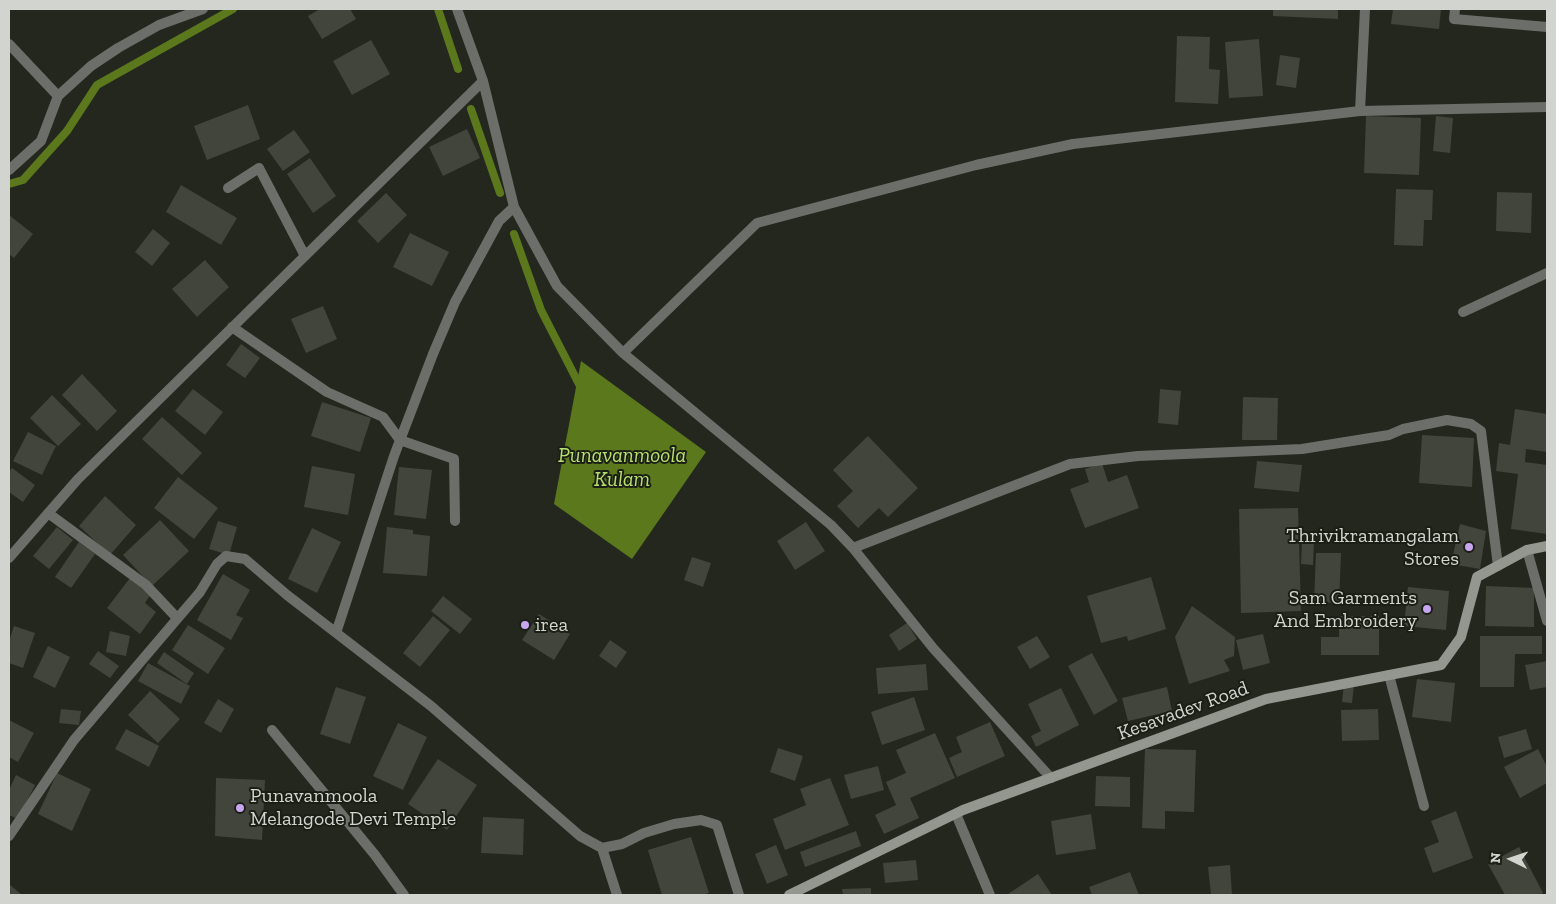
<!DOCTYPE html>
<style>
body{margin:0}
#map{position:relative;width:1556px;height:904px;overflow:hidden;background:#24271e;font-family:"Zilla Slab",serif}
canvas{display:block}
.frame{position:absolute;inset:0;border:10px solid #d2d5cf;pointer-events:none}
.north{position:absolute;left:1486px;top:834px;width:50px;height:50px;-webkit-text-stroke:4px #1a1e15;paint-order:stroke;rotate:274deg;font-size:14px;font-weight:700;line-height:20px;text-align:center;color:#d2d5cf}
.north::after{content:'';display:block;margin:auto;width:18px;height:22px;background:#d2d5cf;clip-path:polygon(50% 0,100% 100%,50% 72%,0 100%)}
</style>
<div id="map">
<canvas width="1556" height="904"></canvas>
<div class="frame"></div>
<div class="north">N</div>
</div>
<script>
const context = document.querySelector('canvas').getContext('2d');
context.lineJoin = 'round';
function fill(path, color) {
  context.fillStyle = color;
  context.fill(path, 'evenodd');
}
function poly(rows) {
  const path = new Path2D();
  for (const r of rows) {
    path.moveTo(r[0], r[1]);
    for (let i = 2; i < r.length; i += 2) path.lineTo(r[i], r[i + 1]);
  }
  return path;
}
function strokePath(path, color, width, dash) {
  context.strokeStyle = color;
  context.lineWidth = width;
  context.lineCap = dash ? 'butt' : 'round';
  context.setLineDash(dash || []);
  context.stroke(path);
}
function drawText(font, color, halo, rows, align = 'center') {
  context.font = font + ' "Zilla Slab",serif';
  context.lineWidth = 4;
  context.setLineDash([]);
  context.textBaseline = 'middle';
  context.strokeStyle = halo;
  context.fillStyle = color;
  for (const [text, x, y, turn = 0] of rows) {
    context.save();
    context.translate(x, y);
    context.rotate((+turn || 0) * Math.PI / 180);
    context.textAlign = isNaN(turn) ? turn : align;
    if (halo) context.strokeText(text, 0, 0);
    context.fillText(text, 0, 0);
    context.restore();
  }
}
fill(poly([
 [581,361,706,452,632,559,554,504]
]), '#5b781c');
strokePath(poly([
 [438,9,458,69],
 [471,109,500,193],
 [9,184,23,180,67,131,97,85,233,9],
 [514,234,541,310,582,390]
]), '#5b781c', 8);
fill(poly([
 [320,9,350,9,356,19,322,39,308,16],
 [1273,9,1338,9,1338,19,1273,16],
 [1393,9,1441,9,1439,29,1391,24],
 [1177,36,1210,37,1209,69,1220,70,1218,104,1175,102],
 [1259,39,1263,96,1229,98,1225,42],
 [371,40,390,74,352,95,333,61],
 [1280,55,1300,58,1296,88,1276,85],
 [248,105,260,139,207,160,194,126],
 [1366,116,1421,118,1419,175,1364,173],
 [1436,116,1453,118,1450,153,1433,151],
 [467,129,480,158,443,176,429,147],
 [294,130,310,152,283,171,267,149],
 [310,158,336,196,313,213,287,174],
 [181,185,237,218,221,245,166,212],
 [1396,189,1433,190,1432,220,1424,220,1423,246,1394,245],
 [1497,192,1532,193,1531,233,1496,231],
 [386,193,407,215,378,243,357,221],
 [9,215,33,234,14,258,9,254],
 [153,229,170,243,152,266,135,252],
 [410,233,449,252,432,286,393,267],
 [205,260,229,287,197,317,172,289],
 [323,306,337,339,306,353,291,319],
 [241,344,260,358,245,378,226,365],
 [82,374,117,411,97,431,62,395],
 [193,389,223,412,205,435,175,411],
 [1160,389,1181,391,1178,425,1158,423],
 [52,395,81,424,58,446,30,418],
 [1243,397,1278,398,1277,440,1242,440],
 [322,402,371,418,360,452,311,436],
 [1515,409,1547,414,1547,452,1526,449,1525,462,1547,465,1547,534,1511,529,1518,474,1496,471,1499,443,1510,445],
 [162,417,202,453,182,475,142,439],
 [28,432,56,446,42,475,13,461],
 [1422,435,1474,438,1472,487,1419,483],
 [868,436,918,488,888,517,879,508,858,528,837,506,853,491,833,470],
 [1257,461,1302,465,1299,492,1254,488],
 [1102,463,1108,482,1127,475,1139,508,1085,528,1070,489,1089,482,1085,469],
 [312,466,355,474,348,515,304,507],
 [399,467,432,470,426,519,394,515],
 [12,468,35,485,23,502,9,492,9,472],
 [178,477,218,508,194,539,154,508],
 [105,496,136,525,110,555,79,526],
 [1298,508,1301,611,1241,613,1239,509],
 [160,520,189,551,152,586,123,555],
 [218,521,237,527,229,555,209,549],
 [806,522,825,551,795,570,777,541],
 [1460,524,1486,531,1480,569,1451,564],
 [57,527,73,540,49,569,33,556],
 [387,527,413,530,413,534,430,536,427,576,383,573],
 [312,528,341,542,317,593,288,579],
 [1302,541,1314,541,1313,565,1301,564],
 [79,542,95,554,71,588,55,577],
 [1316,553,1341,553,1339,603,1314,602],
 [692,557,711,563,703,587,684,580],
 [223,574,250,590,236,615,243,618,231,640,197,620],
 [1151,577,1166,629,1128,641,1127,636,1101,643,1087,596],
 [130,578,151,594,145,603,156,612,140,634,107,608],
 [1486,586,1534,588,1534,627,1485,626],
 [1408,587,1449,591,1446,630,1404,626],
 [443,596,472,619,460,634,431,611],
 [1192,606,1235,637,1234,656,1224,660,1230,671,1189,684,1175,637],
 [539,614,570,634,554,660,522,640],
 [433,616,450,630,420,667,403,653],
 [1339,616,1379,616,1379,655,1321,655,1321,637,1339,637],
 [907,623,917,639,899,651,889,635],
 [188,625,225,648,208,674,172,650],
 [14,626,35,633,23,668,9,663,9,641],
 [110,631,130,636,126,656,106,652],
 [1263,634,1270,663,1243,670,1236,640],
 [1037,636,1050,657,1030,669,1017,647],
 [1480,636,1542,636,1542,654,1515,654,1514,687,1480,687],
 [610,640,627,652,616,668,599,656],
 [48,646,70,657,55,688,33,677],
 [98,651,119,666,110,678,89,664],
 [164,652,194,673,187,684,157,663],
 [1092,653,1118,701,1094,715,1068,666],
 [1547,661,1547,687,1530,690,1525,665],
 [148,663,190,686,181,704,138,681],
 [926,664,928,690,878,694,876,668],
 [1417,679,1455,683,1451,722,1412,717],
 [1344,684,1354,685,1352,703,1342,702],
 [336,687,366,697,350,744,320,734],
 [1167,687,1172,711,1128,721,1122,698],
 [1061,688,1079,725,1036,747,1031,736,1041,731,1028,704],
 [150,691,180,719,158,743,128,715],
 [914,697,925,730,882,745,871,712],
 [218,699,234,709,221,733,204,723],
 [61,709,81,711,79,725,59,723],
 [1378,709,1379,740,1342,741,1341,710],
 [9,720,34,733,18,762,9,757],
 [990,722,1005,756,957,777,949,758,962,752,956,737],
 [398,723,427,737,403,790,373,776],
 [126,729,159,746,149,767,115,749],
 [1526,729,1532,749,1504,758,1498,737],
 [935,733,955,778,910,798,919,818,884,834,875,815,896,805,886,782,906,773,896,750],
 [778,748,803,756,795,781,770,772],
 [1145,749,1196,750,1194,812,1165,811,1165,829,1142,828],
 [1538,749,1547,767,1547,783,1520,798,1504,767],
 [438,759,477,785,447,830,408,804],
 [878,766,884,790,851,799,844,775],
 [57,773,91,789,72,831,38,814],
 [16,775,35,785,18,819,9,815,9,790],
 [1096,776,1130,777,1130,807,1095,806],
 [216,778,265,780,262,840,215,836],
 [830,778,849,825,785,850,773,819,806,805,800,789],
 [1456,811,1473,858,1433,873,1424,848,1439,842,1431,821],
 [1091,814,1096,849,1056,855,1051,821],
 [483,817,524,819,523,855,481,853],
 [856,831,861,846,805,867,800,852],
 [691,837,709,893,702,895,662,895,648,850],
 [776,845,788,875,767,884,755,854],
 [1519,847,1543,893,1539,895,1505,895,1488,864],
 [916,860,918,880,885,883,883,863],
 [1230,865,1232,895,1211,895,1208,867],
 [1130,872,1139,895,1092,895,1089,887],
 [1038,874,1052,895,1009,895,1008,894],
 [9,884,22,895,9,895],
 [871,888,871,895,843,895,842,889]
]), '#41453b');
strokePath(poly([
 [1455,9,1454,19,1547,27],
 [9,44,58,96],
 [1360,111,1365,9]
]), '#6c6e69', 10);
strokePath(poly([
 [457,9,483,81,514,207,557,286,623,353,831,525,853,548,933,648,1051,778],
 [9,170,41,141,58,96,91,66,118,48,159,25,203,9],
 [228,188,259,168,305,256],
 [1463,312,1547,273],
 [232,327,327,392,383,417,400,440,454,459,455,521],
 [623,353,757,223,976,165,1073,144,1360,111,1547,107],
 [48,513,146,585,177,618],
 [853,548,1070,464,1138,456,1302,449,1389,435,1403,429,1447,420,1471,424,1481,431,1498,566],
 [1527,550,1547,621],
 [9,558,78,479,483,81],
 [336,633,394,456,433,354,455,302,499,221,514,207],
 [1389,675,1424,806],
 [272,730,375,855,404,895],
 [956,814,990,895],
 [9,836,74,740,200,592,217,564,226,556,245,559,287,595,431,706,580,836,602,848,622,844,644,833,674,824,701,820,717,825,739,895],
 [602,848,617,895]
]), '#6c6e69', 10);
strokePath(poly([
 [789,895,963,810,1266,699,1441,665,1461,637,1477,577,1527,550,1547,546]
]), '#93978f', 10);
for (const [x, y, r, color] of [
 [1469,547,5,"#c8a6ef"],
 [1427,609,5,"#c8a6ef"],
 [525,625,5,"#c8a6ef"],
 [240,808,5,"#c8a6ef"]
]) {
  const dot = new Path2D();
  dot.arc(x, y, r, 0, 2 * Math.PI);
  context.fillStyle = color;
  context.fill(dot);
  strokePath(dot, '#1a1e15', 2);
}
drawText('20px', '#d2d5cf', '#1a1e15', [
 ["Thrivikramangalam",1459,536],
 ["Stores",1459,559],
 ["Sam Garments",1417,598],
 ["And Embroidery",1417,621],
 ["irea",535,625,"left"],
 ["Punavanmoola",250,796,"left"],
 ["Melangode Devi Temple",250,819,"left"]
], 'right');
drawText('20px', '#d2d5cf', '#1a1e15', [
 ["Kesavadev Road",1183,711,-20]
]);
drawText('italic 21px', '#b7e16d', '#1a1e15', [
 ["Punavanmoola",622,456],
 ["Kulam",622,480]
]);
</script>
